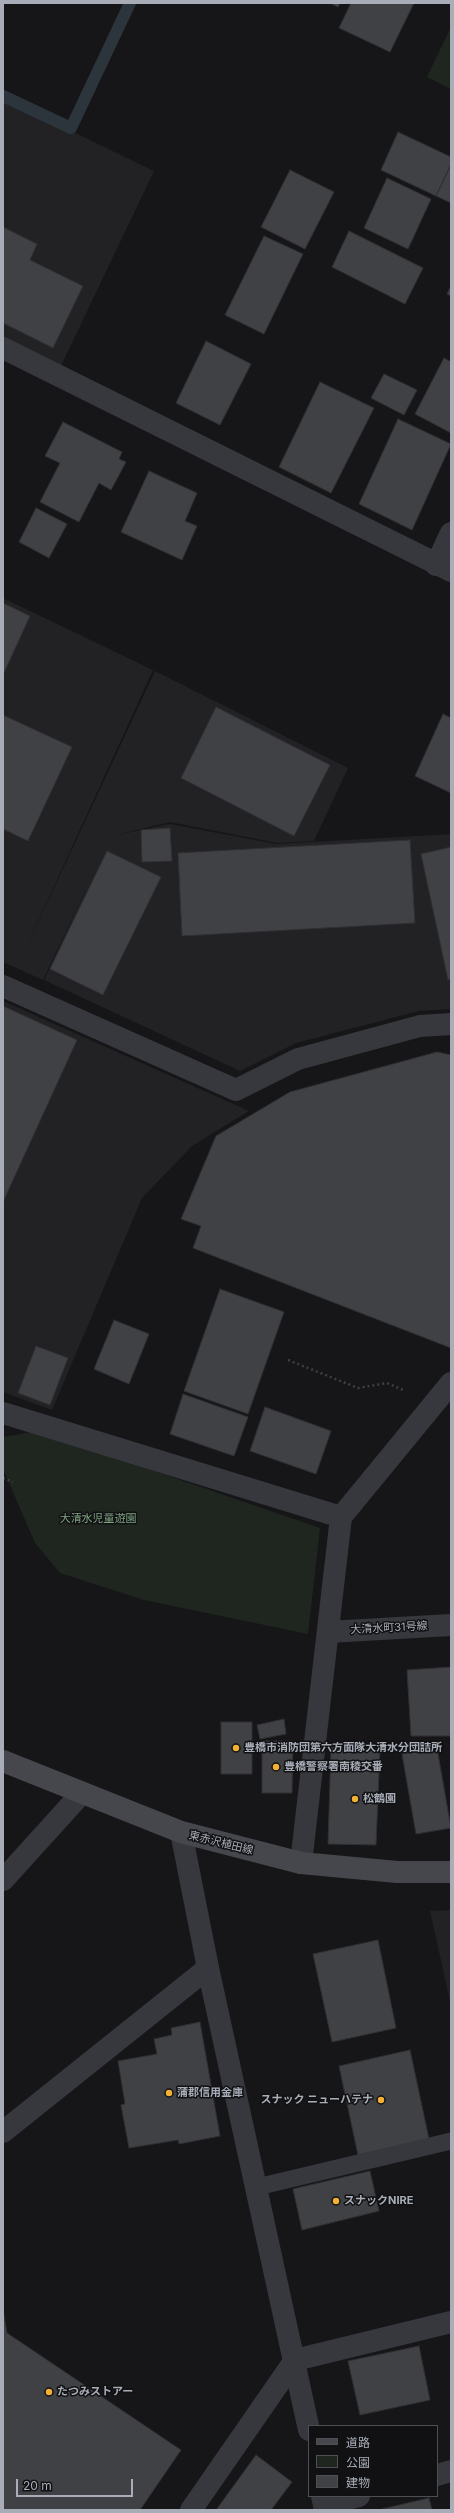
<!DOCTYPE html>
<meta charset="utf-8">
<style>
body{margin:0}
#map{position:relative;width:454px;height:2513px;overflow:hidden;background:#161618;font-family:Inter,"Noto Sans JP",sans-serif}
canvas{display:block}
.frame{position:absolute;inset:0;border:4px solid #a8adb8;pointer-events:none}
.legend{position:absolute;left:308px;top:2425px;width:130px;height:72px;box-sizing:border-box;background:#111113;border:1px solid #4d4f55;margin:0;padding:5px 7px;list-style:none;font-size:12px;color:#a8adb8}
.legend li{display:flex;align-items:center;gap:8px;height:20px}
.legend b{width:20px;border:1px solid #4d4f55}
.scale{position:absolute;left:16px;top:2479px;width:117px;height:18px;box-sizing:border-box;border:2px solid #a8adb8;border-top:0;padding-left:5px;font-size:12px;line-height:14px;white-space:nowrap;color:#a8adb8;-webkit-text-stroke:3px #111113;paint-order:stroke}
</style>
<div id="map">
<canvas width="454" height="2513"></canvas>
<div class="frame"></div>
<ul class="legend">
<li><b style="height:5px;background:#45474d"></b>道路</li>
<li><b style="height:11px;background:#1e261f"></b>公園</li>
<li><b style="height:11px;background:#404145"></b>建物</li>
</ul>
<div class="scale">20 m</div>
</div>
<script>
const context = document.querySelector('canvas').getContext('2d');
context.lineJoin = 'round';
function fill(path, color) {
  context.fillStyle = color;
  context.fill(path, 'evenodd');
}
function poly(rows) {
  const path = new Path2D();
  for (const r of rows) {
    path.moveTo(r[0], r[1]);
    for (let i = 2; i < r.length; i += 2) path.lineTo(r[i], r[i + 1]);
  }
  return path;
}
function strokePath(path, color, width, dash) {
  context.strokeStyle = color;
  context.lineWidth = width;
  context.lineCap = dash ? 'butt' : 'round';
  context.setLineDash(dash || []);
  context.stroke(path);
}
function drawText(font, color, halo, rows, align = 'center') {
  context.font = font + ' Inter,"Noto Sans JP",sans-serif';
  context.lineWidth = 3;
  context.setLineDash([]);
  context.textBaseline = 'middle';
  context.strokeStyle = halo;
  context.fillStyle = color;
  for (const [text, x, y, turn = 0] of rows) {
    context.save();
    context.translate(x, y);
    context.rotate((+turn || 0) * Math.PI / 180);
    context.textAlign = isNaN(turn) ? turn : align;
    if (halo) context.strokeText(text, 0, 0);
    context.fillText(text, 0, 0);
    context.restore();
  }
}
fill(poly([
 [3,98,154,171,60,368,3,340],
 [3,598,153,670,19,963,155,671,348,768,314,841,277,843,170,822,112,836,170,824,276,844,451,834,451,1009,419,1011,296,1043,240,1071,44,980,92,877,43,980,3,962],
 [3,1001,249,1111,192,1146,142,1198,52,1410,3,1392],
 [451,1910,451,2006,430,1911]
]), '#222225');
fill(poly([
 [451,27,451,89,427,77],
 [38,1431,320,1528,308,1634,144,1600,60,1573,35,1543,3,1469,3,1437]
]), '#1e261f');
strokePath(poly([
 [3,96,71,128,130,3]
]), '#2c353c', 12);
const building = poly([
 [330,3,340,3,338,7,330,3],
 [351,3,414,3,390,52,339,28,351,3],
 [398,132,451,157,451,164,436,196,381,170,398,132],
 [451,165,451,203,436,196,451,165],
 [290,170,334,192,305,249,261,227,290,170],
 [387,178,431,199,408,249,364,228,387,178],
 [3,227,37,244,30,260,83,286,53,348,3,323,3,227],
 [349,231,423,268,405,304,332,267,349,231],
 [264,236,303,254,264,334,225,315,264,236],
 [451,286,451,296,447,294,451,286],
 [206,341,251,364,220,425,176,403,206,341],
 [444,358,451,362,451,433,415,414,444,358],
 [384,374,417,390,404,415,371,398,384,374],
 [320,382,374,408,331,493,279,467,320,382],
 [398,419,451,444,412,530,359,504,398,419],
 [63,422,122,452,119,459,126,462,111,490,99,483,79,522,40,502,60,463,45,456,63,422],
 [149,471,197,493,185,521,197,526,182,560,121,532,149,471],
 [36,508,67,524,49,558,19,542,36,508],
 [3,603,30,616,3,675,3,603],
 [216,707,330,765,294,836,181,778,216,707],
 [443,714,451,718,451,793,415,776,443,714],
 [3,715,72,747,28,841,3,829,3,715],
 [170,828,172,861,142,862,141,830,170,828],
 [410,840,415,923,182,936,178,853,410,840],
 [451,847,451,979,448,980,421,854,451,847],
 [107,851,161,877,103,995,50,969,107,851],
 [3,1006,77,1040,3,1202,3,1006],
 [437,1052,451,1055,451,1348,193,1248,201,1226,181,1219,216,1136,290,1092,437,1052],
 [220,1289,284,1312,248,1414,184,1391,220,1289],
 [114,1320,149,1334,129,1384,94,1369,114,1320],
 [36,1346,68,1358,50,1405,18,1393,36,1346],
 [183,1394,248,1417,234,1456,170,1434,183,1394],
 [265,1407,331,1431,316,1474,250,1451,265,1407],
 [451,1667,451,1736,411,1736,407,1670,451,1667],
 [284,1719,286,1734,260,1739,257,1725,284,1719],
 [221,1722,252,1722,252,1774,221,1774,221,1722],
 [262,1741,293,1741,292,1793,262,1793,262,1741],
 [331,1747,380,1749,376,1845,328,1844,331,1747],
 [437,1748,451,1828,416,1834,402,1754,437,1748],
 [378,1940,396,2028,332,2042,313,1954,378,1940],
 [200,2022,220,2136,179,2144,178,2140,129,2148,121,2105,125,2104,118,2061,157,2054,154,2039,172,2035,171,2028,200,2022],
 [410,2050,429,2139,358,2155,339,2066,410,2050],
 [370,2171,379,2211,302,2230,293,2189,370,2171],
 [3,2309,7,2333,181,2450,140,2510,3,2510,3,2309],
 [419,2346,430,2400,360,2415,348,2361,419,2346],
 [256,2455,292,2482,271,2510,216,2510,256,2455],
 [429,2498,432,2510,382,2510,382,2509,429,2498]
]);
fill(building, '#404145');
strokePath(building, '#303034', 1);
strokePath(poly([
 [288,1360,358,1388,387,1383,403,1390],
 [3,1478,13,1482]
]), '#3d3f44', 2.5, [2, 3]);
strokePath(poly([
 [257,2187,451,2141]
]), '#37383d', 17);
strokePath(poly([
 [3,348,451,571],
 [436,565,451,533],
 [3,986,236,1090,298,1059,420,1026,451,1024],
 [3,1413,341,1517],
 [328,1632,451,1625],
 [301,1863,341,1517,451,1383],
 [3,1880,81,1794],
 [3,2132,208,1968],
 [437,2475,451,2471],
 [324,2505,359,2496],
 [191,2510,295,2360,451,2322]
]), '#37383d', 22);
strokePath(poly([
 [181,1832,208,1968,309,2430],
 [322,2496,325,2510]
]), '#37383d', 22);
strokePath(poly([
 [3,1761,181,1832,301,1863,397,1872,451,1872]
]), '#45474d', 22);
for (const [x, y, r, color] of [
 [236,1748,4,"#f2b134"],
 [276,1767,4,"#f2b134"],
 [355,1799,4,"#f2b134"],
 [169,2093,4,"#f2b134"],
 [381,2100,4,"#f2b134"],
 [336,2201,4,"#f2b134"],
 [49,2392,4,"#f2b134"]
]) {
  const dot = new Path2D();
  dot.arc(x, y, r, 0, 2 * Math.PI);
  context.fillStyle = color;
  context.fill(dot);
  strokePath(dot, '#111113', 1.5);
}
drawText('11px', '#7fa381', '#111113', [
 ["大清水児童遊園",98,1519]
]);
drawText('11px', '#a8adb8', '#111113', [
 ["大清水町31号線",389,1628,-3],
 ["東赤沢植田線",221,1843,14]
]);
drawText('bold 11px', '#a8adb8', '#111113', [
 ["豊橋市消防団第六方面隊大清水分団詰所",244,1748],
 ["豊橋警察署南稜交番",284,1767],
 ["松鶴園",363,1799],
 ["蒲郡信用金庫",177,2093],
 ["スナック ニューハテナ",373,2100,"right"],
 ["スナックNIRE",344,2201],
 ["たつみストアー",57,2392]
], 'left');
</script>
